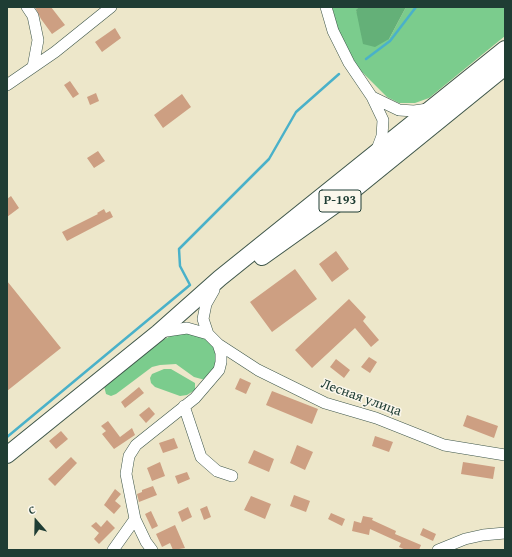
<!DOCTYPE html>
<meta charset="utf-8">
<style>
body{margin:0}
#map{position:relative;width:512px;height:557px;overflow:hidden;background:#ede7ca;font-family:"Gentium Book Plus",serif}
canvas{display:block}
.frame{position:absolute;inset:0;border:8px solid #1f3d34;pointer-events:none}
.north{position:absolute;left:16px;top:501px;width:40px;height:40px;-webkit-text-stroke:3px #fbf7ec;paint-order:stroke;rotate:340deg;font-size:11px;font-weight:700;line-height:16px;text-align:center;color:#1f3d34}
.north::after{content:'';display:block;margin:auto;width:14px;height:18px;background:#1f3d34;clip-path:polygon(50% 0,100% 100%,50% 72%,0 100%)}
</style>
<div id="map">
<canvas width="512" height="557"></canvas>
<div class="frame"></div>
<div class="north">С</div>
</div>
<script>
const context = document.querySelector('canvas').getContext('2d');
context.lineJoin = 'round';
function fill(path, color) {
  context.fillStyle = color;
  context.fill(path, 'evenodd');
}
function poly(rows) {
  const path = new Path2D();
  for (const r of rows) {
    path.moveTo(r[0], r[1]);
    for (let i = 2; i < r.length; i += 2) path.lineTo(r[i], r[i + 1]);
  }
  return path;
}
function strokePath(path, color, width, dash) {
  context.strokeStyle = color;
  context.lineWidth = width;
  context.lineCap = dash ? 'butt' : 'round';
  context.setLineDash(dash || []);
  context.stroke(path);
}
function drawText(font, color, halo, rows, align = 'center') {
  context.font = font + ' "Gentium Book Plus",serif';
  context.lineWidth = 3;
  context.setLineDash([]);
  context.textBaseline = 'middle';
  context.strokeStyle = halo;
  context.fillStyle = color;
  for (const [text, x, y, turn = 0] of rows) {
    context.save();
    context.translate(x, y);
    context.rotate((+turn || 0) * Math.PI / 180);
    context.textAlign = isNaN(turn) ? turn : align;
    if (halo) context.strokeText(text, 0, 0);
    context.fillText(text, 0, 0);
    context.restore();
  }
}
fill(poly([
 [332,7,359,7,356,11,389,39,406,7,505,7,505,36,429,98,415,103,399,103,387,97,358,68,339,34],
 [185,332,204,335,216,350,217,367,205,380,194,377,176,364,160,365,152,367,116,394,111,396,106,394,104,386,107,382,163,340,174,334],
 [164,369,171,369,195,383,195,390,187,395,180,396,155,387,151,383,150,378,152,374]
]), '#7bcc8d');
fill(poly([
 [359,7,406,7,389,39,375,47,363,44,356,10]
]), '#64b078');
strokePath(poly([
 [366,59,390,41,416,7],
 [7,437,190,285,180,266,179,249,269,159,296,112,339,74]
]), '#4ab1c9', 2.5);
fill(poly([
 [35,7,51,7,65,25,52,34,41,19],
 [115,28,121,38,102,52,95,42],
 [70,81,79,94,73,98,64,85],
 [96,93,99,101,90,105,87,97],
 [182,94,191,107,163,128,154,115],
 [98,151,105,161,94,168,87,158],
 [11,196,19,208,7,217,7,199],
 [104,209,106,213,110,211,113,217,67,241,62,232,98,214,97,213],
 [336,251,349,269,332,282,319,264],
 [295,269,317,299,272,332,250,302],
 [7,281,61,348,7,391],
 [349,299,366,317,363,321,379,340,371,347,355,328,312,368,295,350],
 [369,357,377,362,370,373,361,367],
 [336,359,350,370,344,378,330,367],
 [240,378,251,383,246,394,235,389],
 [139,387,144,393,125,408,121,402],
 [272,391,318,409,312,424,266,405],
 [149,407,155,414,146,423,139,415],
 [467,415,498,426,494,438,463,426],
 [108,421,120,437,132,428,135,435,114,449,102,434,106,431,101,426],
 [61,431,68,439,56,449,49,441],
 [375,436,393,442,389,452,372,446],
 [174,438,178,448,163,453,159,443],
 [297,445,313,452,305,470,290,463],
 [254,450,274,459,269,472,248,463],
 [71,457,77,463,55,486,48,479],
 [160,462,165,476,152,481,147,468],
 [463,462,495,467,493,479,461,474],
 [187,472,190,479,178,484,175,476],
 [153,486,157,495,139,502,137,494,142,492,142,490],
 [115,489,121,494,115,501,121,506,114,514,104,505],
 [294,495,310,501,306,512,290,506],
 [251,496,271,504,265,519,244,510],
 [207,506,211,517,204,520,200,509],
 [188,507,192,517,182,522,178,512],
 [151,511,158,526,152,529,145,514],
 [331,513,345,519,342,526,328,519],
 [363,516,373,518,372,520,396,531,395,534,421,545,419,550,406,550,399,547,401,543,370,529,369,535,352,531,354,521,361,523],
 [107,520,115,528,99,544,94,539,99,533,91,526,96,522,101,527],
 [175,525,185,548,173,550,170,543,162,547,156,534],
 [423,528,436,534,433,541,420,535]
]), '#cd9f82');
const minor = poly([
 [27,7,33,16,38,40,33,67],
 [326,7,333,31,349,63,372,97,383,120,382,136,376,152],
 [7,85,55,52,111,7],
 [372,97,399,110,414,111,428,109],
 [160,332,187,328,208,334],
 [218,344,258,370,325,403,376,418,444,445,505,455],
 [184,406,201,457,217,471,232,476],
 [113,550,135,519],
 [152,550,146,542,135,519,126,474,129,456,136,445,195,398,219,370,221,362,221,353,218,344,208,334,203,319,206,304,214,290],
 [438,550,465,539,483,535,505,533]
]);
const highway = poly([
 [262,257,335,205,505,67],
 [7,455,158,333,220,278,505,49]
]);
strokePath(minor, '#3e564a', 12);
strokePath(highway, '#3e564a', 18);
strokePath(minor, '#fff', 11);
strokePath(highway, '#fff', 16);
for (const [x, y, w] of [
 [340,201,42]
]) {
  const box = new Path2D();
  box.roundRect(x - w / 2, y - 11, w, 22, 3);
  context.fillStyle = '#fbf7ec';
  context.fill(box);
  strokePath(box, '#1f3d34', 1);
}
drawText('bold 13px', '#1f3d34', null, [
 ["Р-193",340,201]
]);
drawText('14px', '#1f3d34', '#fbf7ec', [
 ["Лесная улица",361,398,20]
]);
</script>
